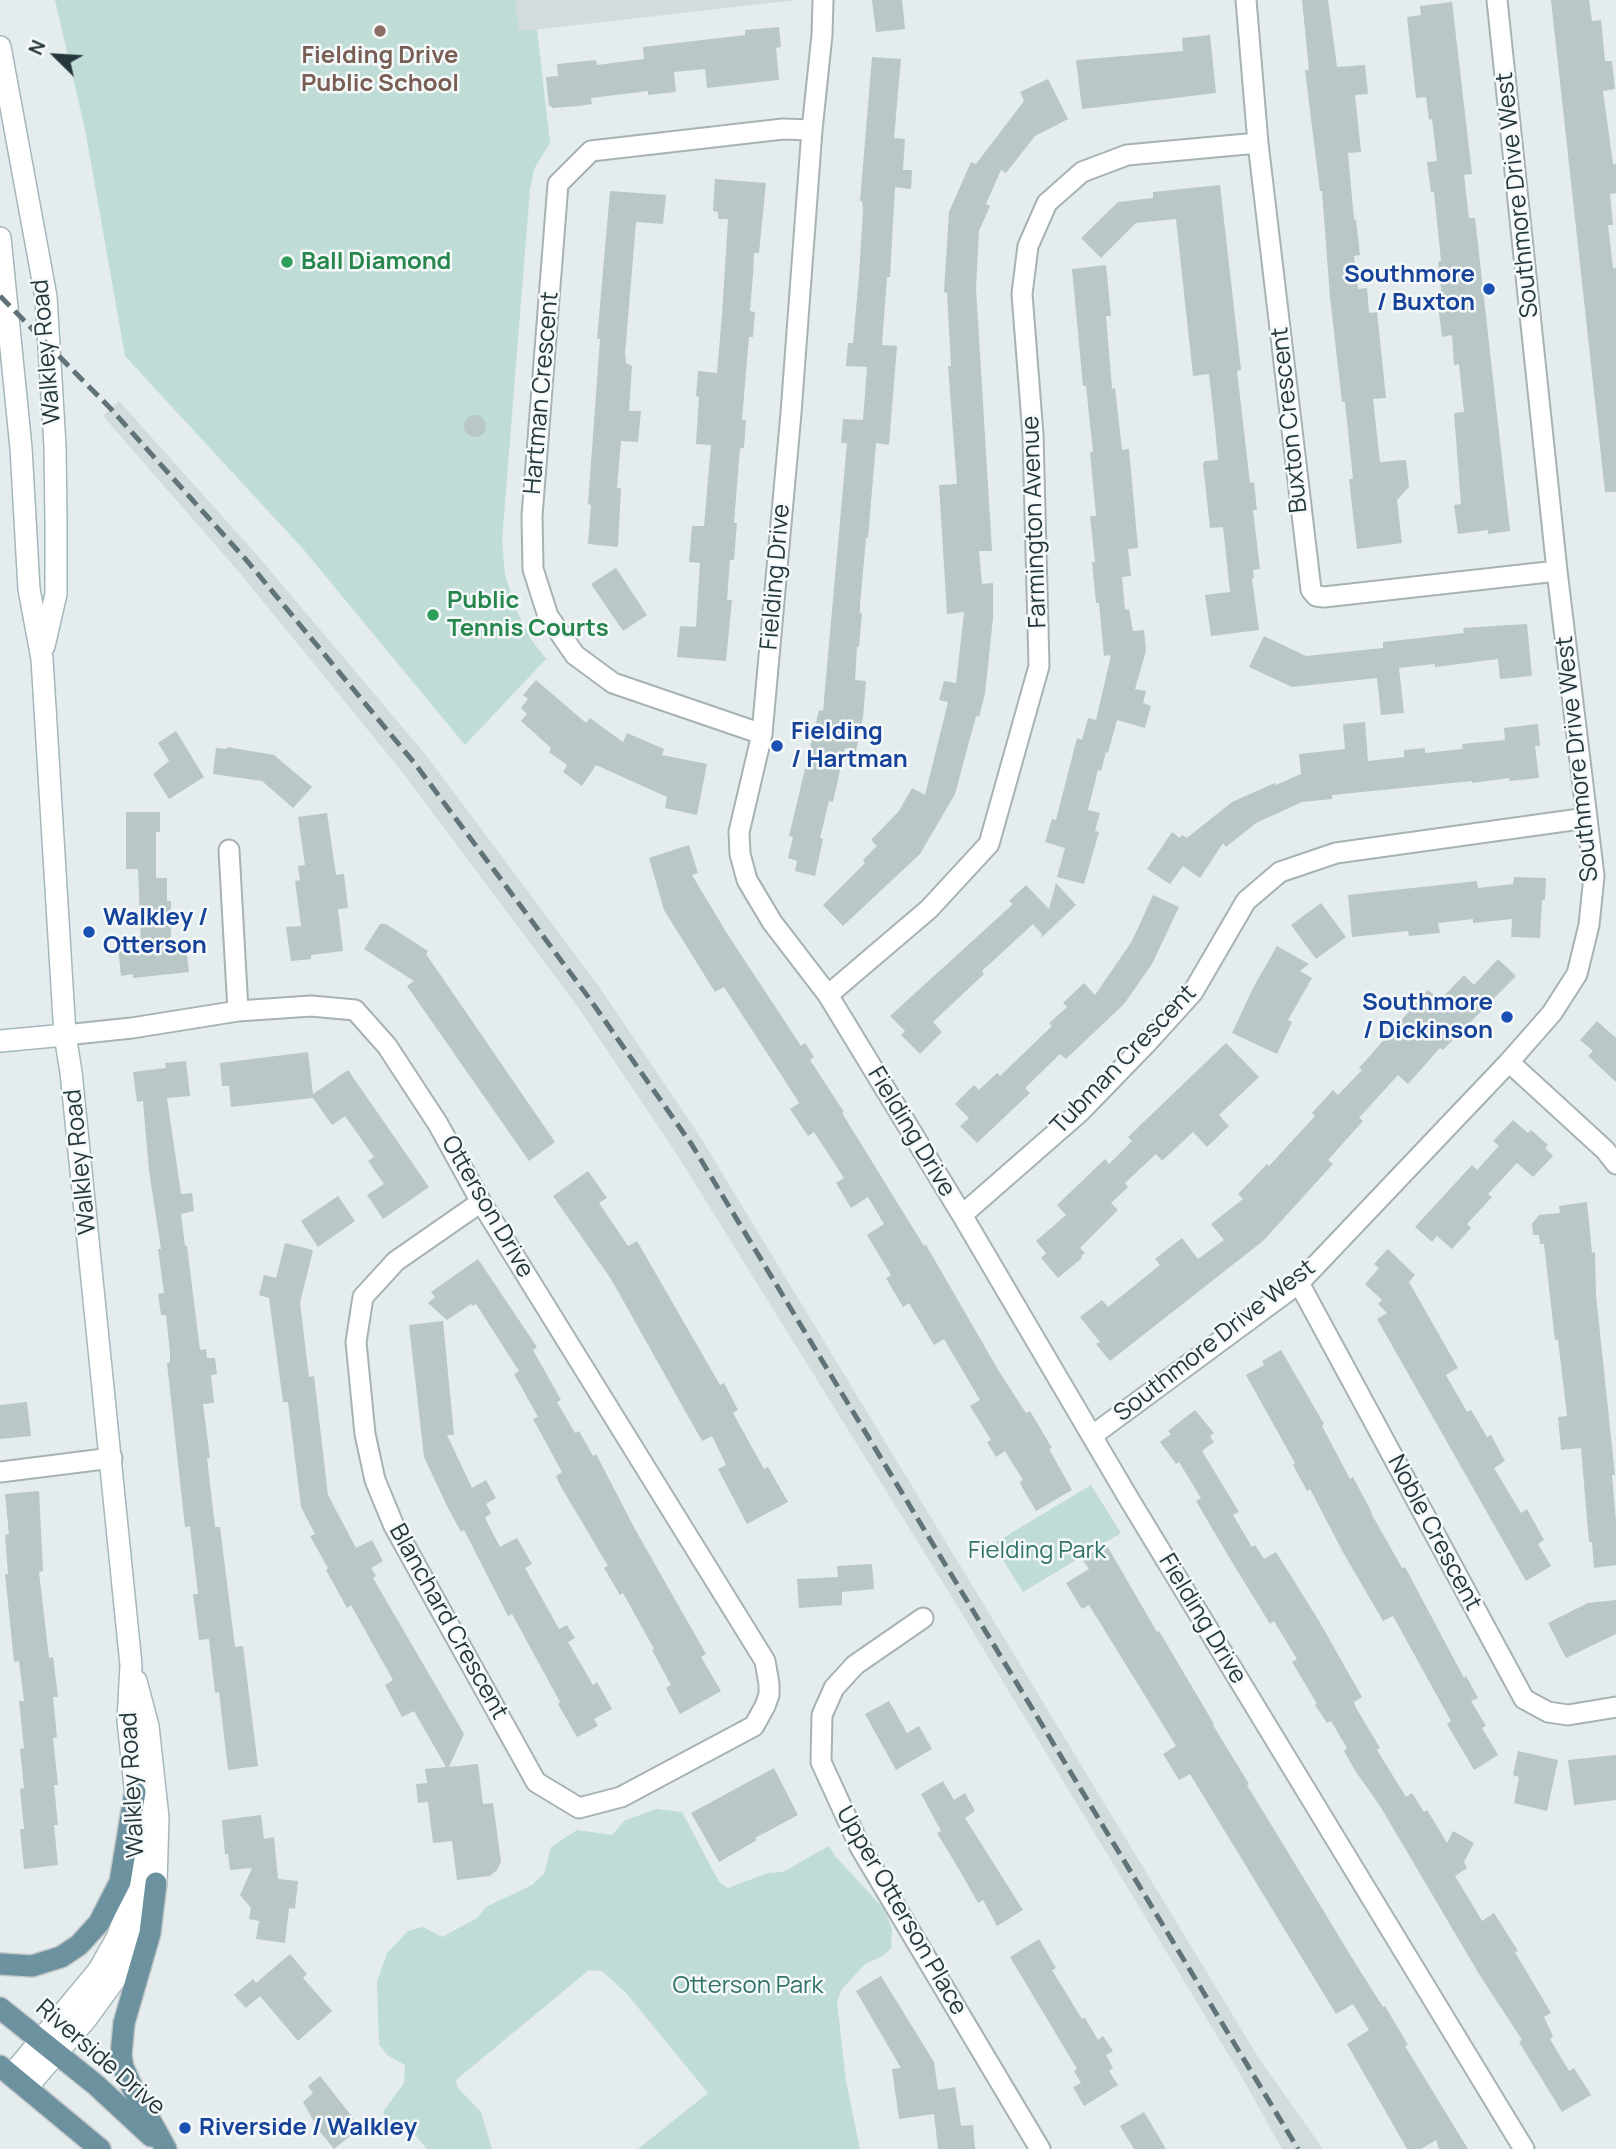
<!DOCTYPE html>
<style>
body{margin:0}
#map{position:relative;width:1616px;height:2149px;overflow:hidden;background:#e4eced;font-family:Manrope,sans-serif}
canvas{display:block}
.north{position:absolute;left:21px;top:21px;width:70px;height:70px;-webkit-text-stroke:5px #f5f9f9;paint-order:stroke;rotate:294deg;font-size:19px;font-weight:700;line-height:28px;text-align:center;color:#25373d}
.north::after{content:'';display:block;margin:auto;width:24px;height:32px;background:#25373d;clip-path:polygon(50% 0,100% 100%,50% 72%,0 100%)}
</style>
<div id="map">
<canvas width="1616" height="2149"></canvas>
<div class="north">N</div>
</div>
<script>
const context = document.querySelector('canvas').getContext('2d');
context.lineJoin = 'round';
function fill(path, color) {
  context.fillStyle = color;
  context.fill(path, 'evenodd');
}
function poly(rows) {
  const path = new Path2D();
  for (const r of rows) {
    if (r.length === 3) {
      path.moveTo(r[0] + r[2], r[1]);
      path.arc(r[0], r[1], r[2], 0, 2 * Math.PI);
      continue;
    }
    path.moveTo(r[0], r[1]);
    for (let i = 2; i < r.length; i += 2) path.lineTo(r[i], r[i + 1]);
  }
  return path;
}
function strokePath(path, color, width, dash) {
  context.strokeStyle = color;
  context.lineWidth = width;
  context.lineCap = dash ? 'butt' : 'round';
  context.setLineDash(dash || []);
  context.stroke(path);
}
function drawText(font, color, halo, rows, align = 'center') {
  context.font = font + ' Manrope,sans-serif';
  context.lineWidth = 5;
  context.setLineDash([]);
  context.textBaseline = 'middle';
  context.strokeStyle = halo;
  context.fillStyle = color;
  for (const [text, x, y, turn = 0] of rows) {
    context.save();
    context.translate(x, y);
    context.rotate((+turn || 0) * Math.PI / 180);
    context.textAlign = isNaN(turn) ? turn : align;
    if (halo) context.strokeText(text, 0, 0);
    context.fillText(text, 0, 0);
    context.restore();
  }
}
fill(poly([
 [236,0,796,0,243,63],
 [119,401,257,555,426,755,600,988,699,1135,1260,2060,1323,2149,1282,2149,1239,2072,947,1589,676,1153,578,1007,403,773,239,572,103,416]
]), '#d2dcdc');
fill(poly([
 [55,0,515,0,519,31,537,29,550,143,534,169,530,189,502,540,505,574,515,607,530,638,546,659,465,745,304,550,125,356,85,129],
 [1091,1485,1121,1533,1023,1592,993,1544],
 [656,1809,682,1812,719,1882,728,1888,768,1873,783,1872,829,1846,835,1856,884,1909,892,1929,891,1948,883,1956,865,1964,842,1989,837,2002,846,2081,860,2149,638,2149,708,2093,627,1994,602,1971,589,1970,456,2080,457,2087,481,2112,492,2149,427,2149,411,2130,386,2118,383,2112,404,2083,405,2065,387,2055,379,2044,377,1982,387,1953,408,1931,423,1927,442,1937,477,1918,486,1907,532,1885,544,1874,551,1847,577,1830,612,1835,624,1821]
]), '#bfdcd6');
fill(poly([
 [872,0,902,0,905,29,876,32],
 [1302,0,1328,0,1337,67,1365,65,1368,94,1355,95,1361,152,1348,153,1354,220,1356,219,1360,255,1354,256,1358,289,1367,288,1369,313,1377,312,1386,398,1373,399,1380,462,1406,460,1409,487,1397,500,1402,543,1357,549,1349,479,1353,479,1345,402,1342,402,1330,297,1322,191,1320,191,1305,70,1309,70],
 [1551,0,1589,0,1592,21,1601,20,1605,61,1612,61,1615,89,1603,91,1613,164,1616,164,1616,193,1610,194,1613,225,1608,225,1613,268,1616,268,1616,492,1605,492],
 [1452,2,1472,174,1464,175,1469,218,1475,218,1510,531,1488,534,1488,530,1458,534,1454,505,1461,504,1454,413,1464,412,1459,364,1454,365,1452,335,1442,337,1438,305,1443,305,1438,262,1441,261,1434,192,1431,192,1427,162,1437,161,1432,119,1429,120,1426,97,1416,98,1407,17,1421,15,1420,6],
 [779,27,781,47,776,48,779,80,707,88,705,69,674,72,676,92,648,95,648,91,591,98,592,104,579,106,552,108,551,106,549,106,546,77,558,76,557,64,596,60,597,65,644,59,643,47,745,35,745,30],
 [1210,35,1216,93,1082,109,1076,60,1183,51,1182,38],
 [872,57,901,59,894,138,905,139,903,170,912,170,911,189,895,187,890,277,887,277,882,345,897,346,889,445,876,443,868,538,866,538,860,605,860,613,862,613,859,647,857,647,855,680,866,681,863,718,856,751,845,748,833,802,829,801,820,838,823,839,815,876,795,871,797,861,788,858,793,837,789,836,819,710,823,711,847,443,841,443,843,419,863,420,867,367,846,366,848,343,853,343,859,275,863,210,862,201,860,201],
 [1048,79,1068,119,1035,136,1006,173,1001,170,986,204,990,206,979,231,976,288,992,551,979,551,982,584,993,583,993,618,985,694,979,717,976,716,955,794,920,854,843,926,823,905,865,863,863,860,877,846,871,840,899,811,912,788,925,795,948,702,939,700,944,681,956,683,964,612,947,614,939,485,957,484,948,366,951,366,947,293,944,292,949,212,971,162,976,164,1024,101,1020,92],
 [715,179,766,183,759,253,754,253,753,274,750,311,755,312,753,337,749,337,742,420,746,420,744,448,740,448,734,523,737,523,734,560,730,560,727,600,732,600,726,661,677,657,680,626,696,627,700,563,689,562,692,526,704,526,711,445,696,444,699,397,696,396,698,371,717,373,722,315,728,219,718,219,718,212,713,211],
 [1220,185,1241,370,1237,371,1250,483,1254,482,1257,510,1253,510,1260,569,1253,570,1254,578,1252,579,1259,630,1211,636,1205,595,1230,592,1223,527,1210,528,1203,464,1205,461,1218,460,1215,427,1209,374,1193,376,1176,219,1136,223,1101,258,1081,238,1118,202,1153,198,1153,192],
 [610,191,666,195,663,224,636,222,625,354,626,363,632,366,629,411,641,411,638,442,621,441,617,488,621,488,618,547,588,544,591,505,588,504,600,339,597,339],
 [1106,265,1111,316,1106,316,1112,389,1115,388,1122,450,1129,449,1138,548,1128,549,1131,576,1122,577,1125,610,1129,609,1133,631,1144,630,1146,651,1135,689,1146,691,1143,703,1151,706,1145,728,1117,720,1108,753,1106,752,1101,771,1098,770,1088,810,1100,813,1095,831,1099,832,1084,884,1057,877,1065,848,1045,842,1052,819,1056,820,1077,738,1082,740,1088,718,1096,720,1111,655,1104,656,1099,603,1096,603,1092,562,1095,562,1090,516,1096,516,1090,452,1093,452,1086,386,1083,386,1072,269],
 [475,426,11],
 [616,568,647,615,623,631,591,584],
 [1527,624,1532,676,1500,679,1498,659,1435,667,1435,664,1399,668,1404,713,1381,715,1377,678,1292,687,1249,667,1264,636,1306,656,1383,648,1383,642,1464,633,1463,628],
 [536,680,586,723,590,718,623,742,627,733,664,749,662,755,707,764,697,815,665,808,667,797,596,765,582,786,563,772,567,765,549,752,551,748,521,721,527,714,521,708,528,699,523,695],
 [1365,722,1368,761,1404,757,1404,750,1425,748,1425,753,1463,749,1462,744,1505,740,1504,728,1538,724,1540,746,1535,746,1539,778,1510,781,1509,778,1472,783,1472,781,1332,795,1332,799,1302,802,1256,823,1226,847,1223,843,1200,878,1183,866,1170,884,1147,869,1172,832,1180,838,1182,835,1187,838,1232,802,1275,783,1276,785,1301,774,1299,754,1345,749,1343,724],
 [176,731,204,777,169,799,153,774,169,761,158,743],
 [227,747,274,755,312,787,293,808,262,781,213,774,216,748,227,749],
 [126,812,160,812,160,832,156,832,156,878,167,878,167,901,171,901,171,941,185,939,189,972,133,978,133,974,121,976,118,947,141,945,138,869,126,869],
 [327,813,336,875,344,874,348,908,338,909,343,951,311,955,311,959,291,961,286,927,301,926,295,881,300,880,298,866,305,865,298,817],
 [689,845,698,873,692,875,728,935,801,1046,805,1043,814,1057,810,1060,844,1112,842,1113,924,1246,926,1245,1000,1373,1026,1413,1030,1411,1052,1448,1049,1449,1072,1490,1036,1511,1022,1487,1020,1482,1023,1480,1005,1451,996,1457,987,1442,991,1440,970,1406,980,1400,944,1339,934,1345,909,1303,903,1307,886,1278,891,1275,867,1235,884,1224,868,1197,851,1208,836,1183,844,1178,814,1132,808,1136,790,1109,799,1103,782,1076,724,987,715,992,664,910,649,858],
 [1514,877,1546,878,1545,900,1542,900,1540,938,1511,937,1512,919,1473,923,1473,919,1438,923,1440,933,1409,936,1408,931,1352,937,1348,895,1477,881,1478,888,1513,884],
 [1056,883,1076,905,1041,938,1042,934,1033,924,982,971,984,974,933,1022,942,1032,920,1054,901,1035,905,1031,890,1016,1013,904,1009,901,1026,885,1049,909],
 [1153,895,1179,907,1152,964,1124,1004,1066,1059,1060,1054,1025,1088,1030,1093,977,1143,960,1126,969,1118,955,1104,974,1085,979,1090,997,1073,1000,1076,1052,1026,1049,1023,1067,1007,1063,1003,1084,983,1095,995,1132,941],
 [1321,903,1346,937,1316,959,1291,925],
 [380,924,386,924,428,951,426,954,555,1142,529,1161,407,986,414,981,364,949],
 [1277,946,1309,964,1300,971,1312,978,1288,1020,1292,1022,1277,1054,1232,1033,1253,988],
 [1498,959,1516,976,1443,1050,1440,1048,1408,1084,1398,1075,1359,1118,1363,1121,1328,1160,1333,1164,1263,1241,1110,1361,1096,1344,1100,1342,1080,1317,1102,1300,1108,1307,1160,1265,1155,1259,1182,1238,1198,1259,1224,1240,1211,1224,1243,1199,1238,1194,1267,1164,1269,1166,1315,1116,1312,1113,1333,1090,1338,1095,1362,1070,1359,1068,1428,990,1440,1000,1464,975,1474,985],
 [1597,1021,1616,1038,1616,1082,1588,1056,1593,1051,1580,1040],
 [1226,1043,1259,1077,1219,1115,1229,1126,1207,1147,1193,1132,1162,1161,1156,1154,1125,1183,1128,1187,1111,1203,1118,1210,1080,1248,1085,1253,1081,1256,1082,1258,1058,1278,1041,1258,1046,1253,1036,1241,1066,1215,1057,1205,1105,1159,1109,1164,1132,1141,1128,1137],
 [308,1052,313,1094,348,1070,429,1187,383,1219,367,1195,384,1184,368,1161,374,1157,345,1116,332,1125,313,1098,231,1107,229,1086,222,1086,220,1063],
 [186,1061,190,1096,167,1098,181,1194,192,1193,194,1211,181,1214,185,1246,187,1246,200,1350,206,1349,207,1358,215,1358,217,1374,211,1375,214,1403,203,1404,210,1458,207,1458,215,1527,220,1527,235,1647,243,1646,258,1766,228,1770,219,1692,215,1693,209,1639,199,1640,193,1594,198,1594,190,1526,185,1527,181,1491,167,1363,170,1362,170,1353,166,1315,161,1315,158,1294,164,1293,158,1249,161,1249,149,1171,143,1101,137,1102,133,1072,166,1068,165,1063],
 [1513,1120,1528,1133,1531,1130,1548,1145,1545,1148,1553,1156,1533,1177,1517,1163,1488,1194,1492,1197,1467,1224,1471,1228,1452,1249,1437,1236,1432,1242,1415,1227,1472,1165,1477,1170,1499,1146,1493,1141],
 [588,1171,607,1198,599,1203,628,1246,637,1241,720,1385,724,1383,738,1410,733,1413,764,1469,768,1467,788,1502,747,1524,718,1469,726,1465,712,1436,702,1441,611,1279,553,1196],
 [338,1196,355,1221,318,1247,301,1221],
 [1587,1202,1592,1253,1595,1252,1596,1295,1615,1475,1612,1475,1616,1521,1616,1565,1594,1568,1592,1542,1589,1542,1581,1448,1561,1450,1558,1417,1567,1416,1558,1340,1555,1340,1544,1244,1540,1244,1539,1235,1533,1235,1532,1224,1539,1215,1560,1213,1559,1206],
 [285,1243,313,1250,300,1303,309,1377,314,1376,328,1495,356,1548,372,1540,383,1561,371,1568,376,1576,373,1578,464,1734,449,1767,478,1764,483,1804,493,1803,501,1862,497,1870,490,1876,457,1880,452,1841,433,1843,428,1802,418,1803,416,1784,427,1783,425,1769,446,1767,414,1711,402,1717,385,1685,393,1680,351,1605,347,1608,326,1570,328,1568,310,1536,315,1534,301,1507,288,1402,283,1402,269,1298,259,1295,264,1275,276,1278],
 [1388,1249,1415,1275,1409,1282,1458,1368,1446,1375,1467,1412,1471,1410,1487,1437,1491,1435,1505,1461,1494,1468,1521,1513,1527,1509,1544,1540,1538,1544,1551,1566,1526,1581,1377,1319,1387,1313,1378,1304,1382,1300,1365,1284,1379,1268,1374,1264],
 [478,1259,537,1347,533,1350,561,1400,557,1402,575,1433,579,1431,593,1456,596,1454,636,1531,706,1654,701,1657,721,1691,680,1714,666,1688,671,1685,652,1650,654,1649,623,1593,620,1595,604,1568,608,1566,560,1485,556,1476,562,1472,533,1419,538,1417,514,1374,519,1371,476,1304,473,1306,471,1304,447,1320,428,1303,435,1297,431,1292],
 [443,1321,454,1435,447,1435,472,1488,486,1480,496,1498,486,1504,491,1513,485,1518,500,1547,517,1538,532,1564,525,1568,559,1629,567,1625,575,1638,568,1642,593,1685,597,1682,612,1709,594,1719,598,1726,577,1737,558,1704,560,1702,512,1614,508,1616,464,1530,461,1532,447,1506,424,1457,409,1325],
 [1281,1350,1324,1424,1322,1426,1350,1479,1353,1477,1372,1513,1371,1513,1402,1568,1405,1567,1464,1678,1466,1676,1478,1698,1471,1701,1486,1726,1482,1728,1498,1755,1474,1770,1447,1724,1451,1721,1393,1616,1383,1621,1344,1554,1310,1489,1307,1491,1293,1465,1295,1463,1246,1375,1264,1365,1262,1361],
 [27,1402,31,1436,0,1439,0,1405],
 [1195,1410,1214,1433,1210,1436,1214,1442,1202,1451,1239,1512,1233,1515,1252,1547,1255,1545,1264,1559,1276,1552,1319,1621,1362,1697,1354,1702,1355,1706,1380,1748,1377,1750,1406,1797,1412,1793,1424,1812,1427,1810,1447,1843,1453,1831,1474,1843,1464,1862,1467,1868,1455,1876,1482,1921,1494,1913,1518,1951,1515,1952,1551,2013,1544,2017,1553,2036,1550,2039,1569,2071,1574,2068,1591,2095,1562,2112,1519,2042,1522,2040,1479,1974,1380,1806,1356,1772,1344,1751,1347,1748,1331,1721,1327,1723,1315,1705,1317,1704,1292,1662,1297,1659,1274,1621,1270,1624,1229,1557,1196,1501,1201,1498,1179,1462,1176,1464,1160,1442,1171,1434,1168,1431],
 [39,1491,43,1571,39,1572,49,1658,53,1657,58,1697,53,1697,57,1737,53,1738,58,1785,54,1785,58,1825,54,1825,58,1865,24,1869,20,1829,24,1829,20,1789,24,1788,20,1749,24,1748,19,1701,24,1701,19,1661,14,1662,5,1574,8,1574,5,1535,9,1534,5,1494],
 [1106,1544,1157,1632,1159,1631,1214,1724,1213,1725,1249,1784,1247,1785,1357,1966,1383,2007,1385,2006,1408,2045,1405,2046,1468,2149,1439,2149,1436,2140,1421,2149,1407,2149,1347,2044,1369,2030,1353,2004,1336,2014,1190,1774,1179,1780,1163,1754,1176,1746,1089,1605,1082,1609,1066,1583,1089,1569,1082,1559],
 [872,1564,874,1589,842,1592,842,1605,799,1608,797,1579,838,1577,837,1566],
 [1616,1600,1616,1634,1566,1658,1548,1623,1588,1603],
 [889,1701,907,1733,919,1726,932,1749,896,1770,865,1714],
 [1518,1751,1558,1760,1547,1811,1514,1803,1519,1777,1513,1775],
 [1616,1755,1616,1800,1574,1805,1568,1760],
 [774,1768,798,1815,755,1838,757,1840,719,1862,691,1813],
 [943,1781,954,1800,965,1793,975,1811,965,1818,1023,1910,997,1926,983,1900,978,1903,960,1871,937,1833,941,1831,921,1794],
 [261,1815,264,1839,274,1837,278,1879,298,1881,295,1909,289,1908,285,1943,256,1939,259,1921,249,1919,251,1908,240,1895,252,1868,230,1870,228,1854,225,1854,222,1820],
 [1039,1939,1056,1968,1052,1970,1082,2019,1085,2018,1098,2040,1103,2036,1113,2051,1106,2055,1113,2068,1109,2071,1118,2085,1084,2106,1073,2087,1081,2083,1074,2071,1077,2069,1010,1957],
 [290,1954,307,1974,303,1978,332,2011,298,2041,260,1996,246,2008,234,1995,253,1979,256,1983],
 [881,1976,934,2062,938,2090,955,2087,961,2126,973,2125,975,2149,938,2149,934,2114,899,2119,892,2069,901,2068,856,1991],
 [320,2076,354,2119,347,2125,354,2133,334,2149,318,2129,303,2102,313,2093,308,2086],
 [1144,2112,1166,2149,1134,2149,1120,2126]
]), '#bac7c7');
const street = poly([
 [823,0,822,35,812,130,791,413,762,734,739,832,740,854,747,880,772,922,828,995,962,1215,1129,1499,1524,2149],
 [1246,0,1258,143,1311,590,1316,596,1324,597,1557,571],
 [762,734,613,683,575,655,548,616,533,569,532,516,558,184,591,151,783,129,812,130],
 [229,850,238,1011],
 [828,995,929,909,989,844,1039,666,1033,435,1022,294,1028,246,1047,203,1082,172,1127,155,1258,143],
 [65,1035,132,1028,238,1011,311,1006,355,1010,387,1046,438,1124,481,1202,765,1661,769,1684,769,1695,765,1706,754,1726,621,1797,579,1808,536,1782,394,1526,375,1480,365,1434,356,1342,363,1297,396,1261,481,1202],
 [1509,1062,1605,1150,1616,1164],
 [962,1215,1081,1111,1145,1045,1193,992,1246,901,1280,872,1336,853,1587,818],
 [1299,1283,1524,1699,1548,1712,1568,1715,1616,1707],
 [1093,1435,1299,1283,1509,1062,1552,1013,1577,974,1589,925,1594,876,1557,571,1497,0],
 [0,1472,112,1458],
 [923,1618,855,1665,834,1688,822,1715,821,1762,860,1847,1040,2149]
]);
const secondary = poly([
 [0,47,46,297,55,446,56,521,56,594,44,646],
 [0,238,21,448,29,589,42,659,65,1035,71,1072,131,1665,128,1721,139,1823,135,1882,130,1904,117,1938,99,1970,12,2075],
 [0,1041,65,1035],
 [27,2087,86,2019,123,1968,141,1932,156,1883,158,1818,148,1726,136,1681]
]);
const primary = poly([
 [156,1883,150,1933,124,2023,121,2055,123,2067,133,2089,166,2149],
 [0,1964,32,1966,61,1957,79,1945,99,1923,120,1882,135,1792],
 [0,2008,96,2085,151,2136],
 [0,2066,100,2149]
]);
strokePath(street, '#a7b2b5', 23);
strokePath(secondary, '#a6b7bb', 24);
strokePath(primary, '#c2c7c9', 24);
strokePath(street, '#fff', 19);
strokePath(secondary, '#fff', 21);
strokePath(primary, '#6c929f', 21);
strokePath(poly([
 [0,296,111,409,248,562,416,765,589,998,692,1145,1298,2149]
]), '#5f7379', 5, [14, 7]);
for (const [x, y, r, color] of [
 [380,31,7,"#8d6e63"],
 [287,262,7,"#2e9e5b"],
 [1489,289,7,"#1a4fb4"],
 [433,615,7,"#2e9e5b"],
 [777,746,7,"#1a4fb4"],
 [89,932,7,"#1a4fb4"],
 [1507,1017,7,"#1a4fb4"],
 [185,2128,7,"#1a4fb4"]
]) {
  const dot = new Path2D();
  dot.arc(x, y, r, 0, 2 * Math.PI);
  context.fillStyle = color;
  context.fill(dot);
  strokePath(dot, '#f5f9f9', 2.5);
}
drawText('bold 24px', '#785e54', '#f5f9f9', [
 ["Fielding Drive",380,56],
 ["Public School",380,84]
]);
drawText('24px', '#25373d', '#f5f9f9', [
 ["Southmore Drive West",1518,195,-96],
 ["Walkley Road",47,352,-95],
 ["Hartman Crescent",542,393,-85],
 ["Buxton Crescent",1290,420,-96],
 ["Farmington Avenue",1035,522,-92],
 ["Fielding Drive",776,577,-85],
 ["Southmore Drive West",1578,759,-96],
 ["Tubman Crescent",1124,1060,-46],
 ["Fielding Drive",911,1132,59],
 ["Walkley Road",81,1162,-96],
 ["Otterson Drive",487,1207,60],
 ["Southmore Drive West",1215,1341,-38],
 ["Noble Crescent",1434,1533,62],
 ["Fielding Drive",1202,1619,59],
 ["Blanchard Crescent",448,1622,61],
 ["Walkley Road",133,1785,-93],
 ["Upper Otterson Place",901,1911,60],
 ["Riverside Drive",100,2058,41]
]);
drawText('bold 24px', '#27864d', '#f5f9f9', [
 ["Ball Diamond",301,262],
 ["Public",447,601],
 ["Tennis Courts",447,629]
], 'left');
drawText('bold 24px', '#164399', '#f5f9f9', [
 ["Southmore",1475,275,"right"],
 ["/ Buxton",1475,303,"right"],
 ["Fielding",791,732],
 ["/ Hartman",791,760],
 ["Walkley /",103,918],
 ["Otterson",103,946],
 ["Southmore",1493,1003,"right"],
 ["/ Dickinson",1493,1031,"right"],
 ["Riverside / Walkley",199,2128]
], 'left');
drawText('24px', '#31726b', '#f5f9f9', [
 ["Fielding Park",1037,1551],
 ["Otterson Park",748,1986]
]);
</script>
